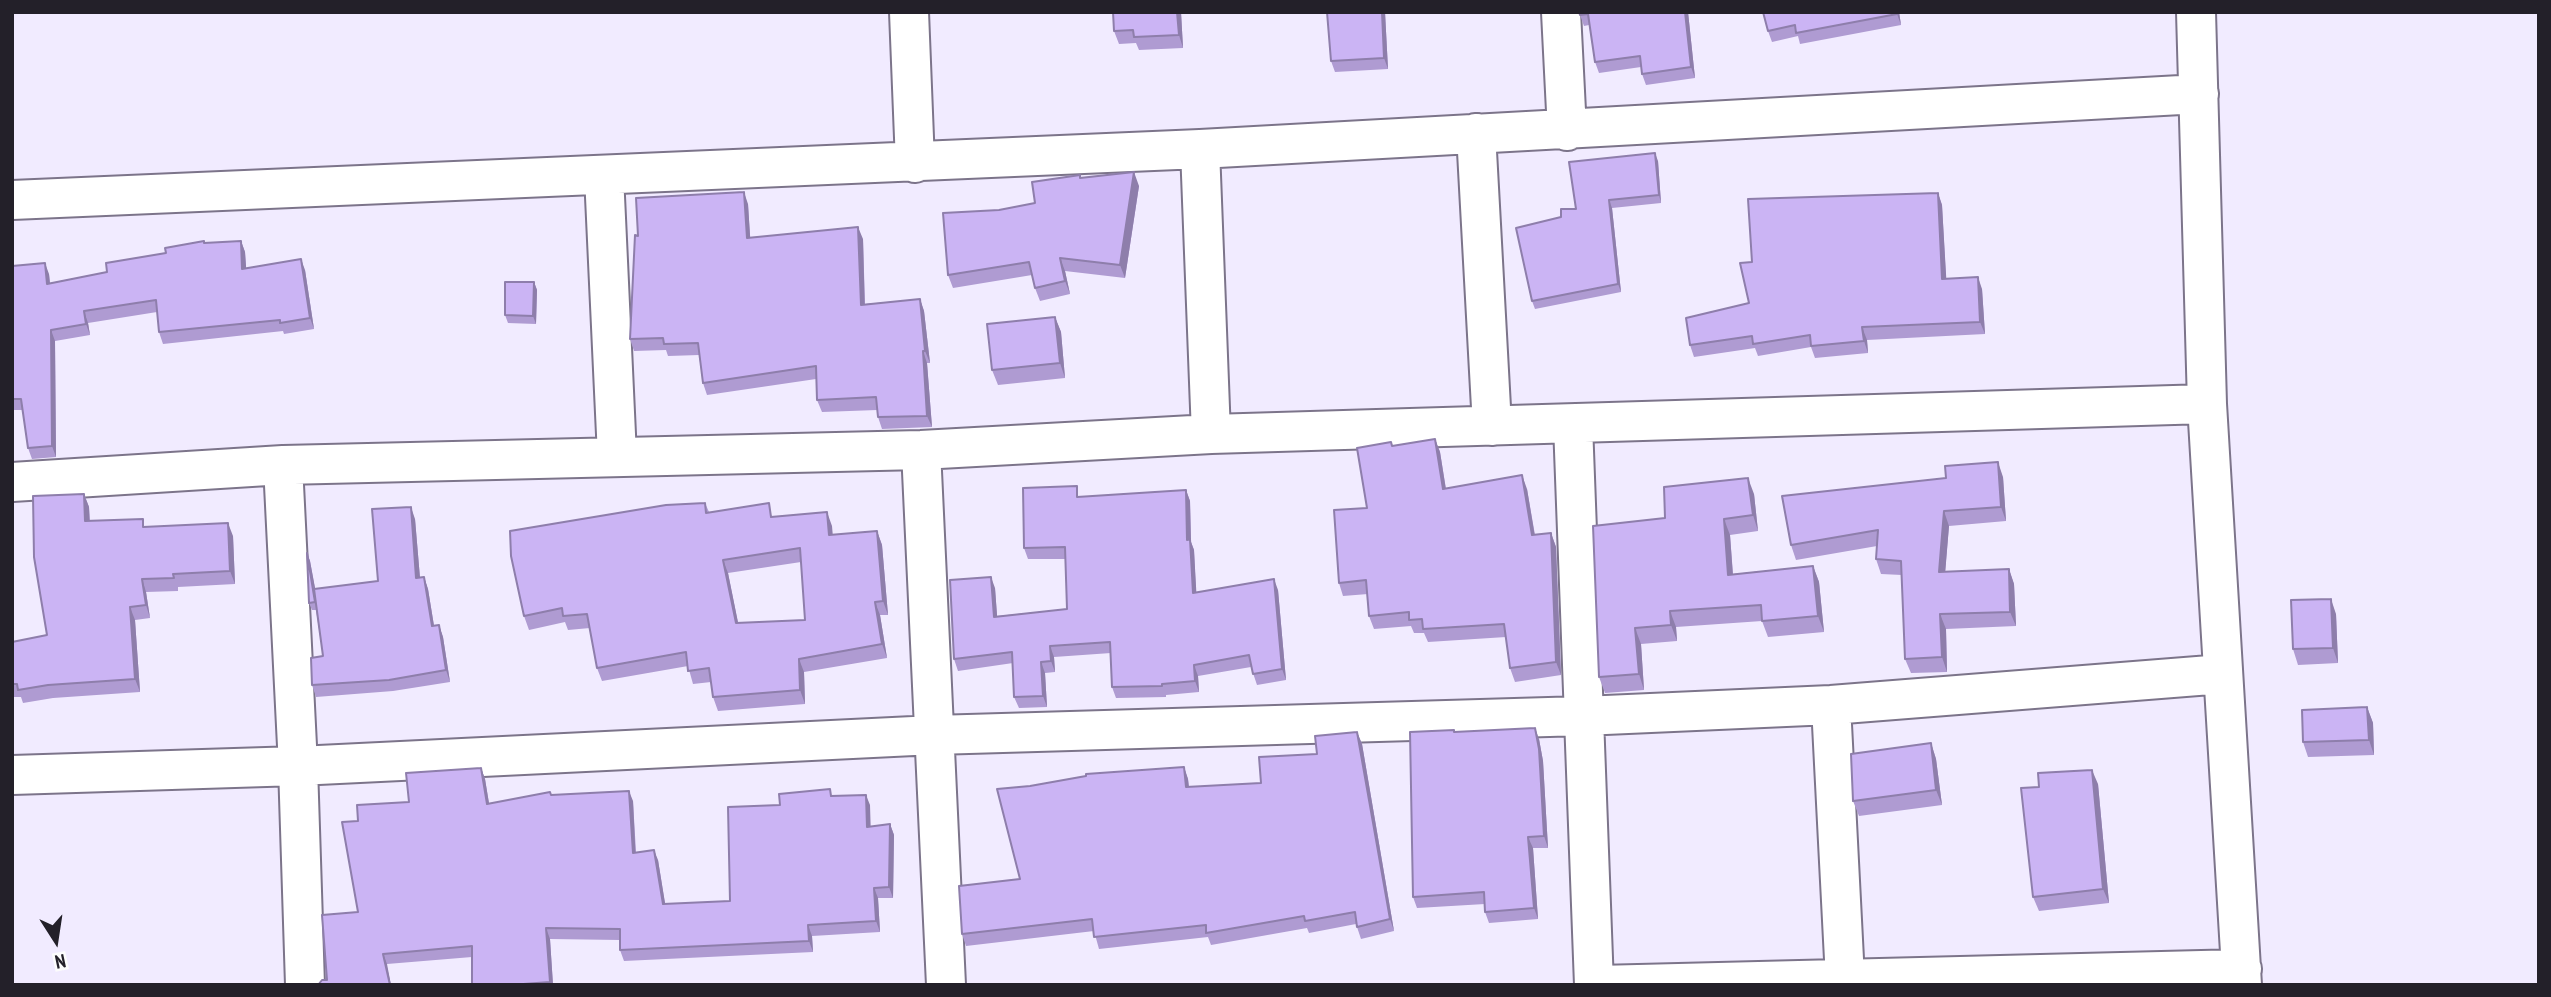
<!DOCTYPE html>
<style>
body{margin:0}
#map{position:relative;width:2551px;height:997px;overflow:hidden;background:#f1ebff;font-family:"PT Sans Narrow",sans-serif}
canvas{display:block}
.frame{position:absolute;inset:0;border:14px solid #232029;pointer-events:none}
.north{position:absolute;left:21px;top:906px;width:70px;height:70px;-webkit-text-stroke:5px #fcfcfc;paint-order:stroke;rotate:168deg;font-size:19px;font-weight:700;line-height:28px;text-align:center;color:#232029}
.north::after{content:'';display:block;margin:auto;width:24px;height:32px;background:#232029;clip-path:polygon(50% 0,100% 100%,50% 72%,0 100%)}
</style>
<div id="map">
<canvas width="2551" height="997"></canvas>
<div class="frame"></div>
<div class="north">N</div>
</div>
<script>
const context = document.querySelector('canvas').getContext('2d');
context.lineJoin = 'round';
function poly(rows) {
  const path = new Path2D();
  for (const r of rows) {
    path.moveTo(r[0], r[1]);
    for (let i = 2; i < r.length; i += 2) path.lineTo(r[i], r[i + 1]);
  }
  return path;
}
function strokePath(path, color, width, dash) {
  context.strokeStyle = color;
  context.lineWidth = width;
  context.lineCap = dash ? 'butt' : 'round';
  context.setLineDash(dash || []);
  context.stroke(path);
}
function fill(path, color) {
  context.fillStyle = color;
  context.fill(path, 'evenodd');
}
const minor = poly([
 [909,12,915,163],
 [1561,12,1567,131],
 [2196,12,2207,404,2242,985],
 [1476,133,1492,426],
 [1200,149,1211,434],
 [604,175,617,456],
 [12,200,1200,149,2199,94],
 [1573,424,1594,985],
 [921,450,946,985],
 [283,465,298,766,305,985],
 [12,482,283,465,921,450,1211,434,2207,404],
 [1831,705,1845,979],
 [12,775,298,766,934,735,1583,716,1831,705,2223,674],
 [1598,985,2242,969]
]);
strokePath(minor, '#7c748a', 42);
strokePath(minor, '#fff', 38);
fill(poly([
 [1113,12,1181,12,1183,48,1139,50,1136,43,1119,44,1114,31],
 [1327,12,1385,12,1388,69,1335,72,1331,61],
 [1688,12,1695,78,1646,85,1642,74,1641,67,1599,73,1595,62,1589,25,1584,26,1580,15],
 [1763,12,1899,12,1901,25,1800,44,1798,36,1772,42,1768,31],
 [1658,161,1661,203,1612,208,1621,292,1535,309,1532,301,1561,217,1576,209],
 [1081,178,1139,186,1125,278,1065,271,1070,294,1040,301,1035,288,1032,275,953,288,948,275,999,210,1035,203],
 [1938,193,1942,205,1946,278,1982,289,1985,334,1867,340,1868,353,1815,358,1811,347,1758,356,1755,348,1694,357,1690,345,1749,303,1752,262],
 [748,204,750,237,863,239,865,304,920,299,924,311,930,363,927,363,932,427,882,429,878,417,877,410,822,412,817,400,816,379,707,395,703,383,699,355,668,356,666,350,634,351,630,339,638,236],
 [241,241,245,252,246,268,305,270,314,329,284,334,283,331,163,344,159,332,157,312,88,323,90,335,55,341,56,457,32,459,28,448,23,410,12,410,12,266,49,274,50,283,107,272,166,253,204,243],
 [534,282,537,290,536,324,508,323,505,315],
 [1055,317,1061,332,1065,378,998,385,992,370],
 [1435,439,1440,452,1446,489,1527,489,1535,535,1551,533,1556,547,1561,675,1515,682,1510,668,1506,637,1428,642,1424,633,1414,633,1411,626,1374,629,1369,616,1368,594,1343,596,1339,583,1367,508,1393,446],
 [2003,477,2006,521,1949,526,1945,572,2009,569,2014,584,2016,626,1946,629,1947,672,1911,673,1905,659,1902,575,1881,574,1876,559,1877,546,1796,560,1791,545],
 [1186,490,1190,501,1191,542,1194,550,1196,592,1278,590,1286,680,1257,685,1251,667,1198,676,1199,692,1166,695,1166,697,1116,698,1112,687,1111,653,1054,657,1055,672,1045,673,1047,707,1019,708,1014,697,1013,663,958,671,954,659,995,588,997,616,1067,609,1065,559,1028,559,1024,548,1081,497],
 [84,494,89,507,90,521,233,536,235,584,178,587,178,591,146,592,150,618,135,620,140,692,53,698,23,703,21,697,12,697,12,642,47,635],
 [1754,494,1758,531,1730,535,1733,574,1813,566,1819,582,1824,632,1768,637,1762,621,1676,627,1677,641,1641,644,1644,690,1605,693,1599,677,1665,518],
 [705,503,709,512,773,517,832,526,832,535,877,531,882,545,888,615,880,615,887,658,804,672,805,704,718,711,713,697,711,682,693,684,688,666,602,681,597,668,590,628,568,630,565,622,529,630,524,616],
 [801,562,805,620,738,623,728,573],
 [415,519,420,578,424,577,428,589,434,626,439,625,443,637,450,682,393,691,316,697,312,685,323,656,316,610,312,610,309,603,307,553,310,561,315,589,378,581],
 [2336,614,2338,663,2298,665,2293,649],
 [2367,707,2373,723,2374,755,2308,757,2303,742],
 [1357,732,1362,744,1394,931,1361,939,1356,924,1309,933,1307,928,1211,945,1208,937,1099,949,1094,931,966,946,962,934,1020,879,1030,786,1184,767,1188,779,1189,787,1261,783,1317,754],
 [1455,732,1539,739,1543,761,1548,848,1533,848,1538,919,1489,923,1485,912,1485,904,1417,908,1413,897],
 [1931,743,1936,759,1942,805,1859,816,1853,801],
 [481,768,485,779,489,804,551,795,633,801,636,852,658,860,665,904,730,901,780,805,832,796,870,805,870,827,890,824,894,835,893,898,878,898,880,932,812,936,813,952,624,961,620,950,620,940,550,939,553,985,472,985,472,957,387,964,327,980,358,912,358,821,409,802],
 [2098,784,2109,903,2039,911,2033,897,2039,787]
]), '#af9bd2');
fill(poly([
 [1177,12,1181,12,1183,48,1179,35],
 [1382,12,1385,12,1388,69,1384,58],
 [1685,12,1688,12,1695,78,1691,67],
 [1896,12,1899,12,1901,25,1897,14],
 [1655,153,1658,161,1661,203,1659,195],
 [1134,172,1139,186,1125,278,1120,265],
 [744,192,748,204,751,250,747,238],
 [1938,193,1942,205,1947,291,1942,279],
 [1609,200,1612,208,1621,292,1618,284],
 [858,227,863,239,865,317,861,305],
 [241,241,245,252,247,280,242,269],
 [1060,258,1065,271,1070,294,1065,281],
 [301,259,305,270,314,329,310,318],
 [45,263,49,274,51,295,47,284],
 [1978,277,1982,289,1985,334,1980,322],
 [534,282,537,290,536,324,533,316],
 [920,299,924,311,930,363,925,351],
 [84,311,88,323,90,335,86,324],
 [1055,317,1061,332,1065,378,1060,363],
 [1862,327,1867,340,1868,353,1864,341],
 [51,330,55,341,56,457,52,446],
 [923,351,927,363,932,427,927,416],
 [1435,439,1440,452,1448,503,1443,489],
 [1998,462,2003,477,2006,521,2001,507],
 [1522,475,1527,489,1537,549,1532,535],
 [1748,478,1754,494,1758,531,1753,515],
 [1186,490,1190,501,1191,542,1194,550,1197,604,1193,593,1187,540],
 [84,494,89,507,90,534,85,521],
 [411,507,415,519,421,590,416,578],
 [1944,511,1949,526,1944,587,1939,572],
 [827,512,832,526,834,549,829,535],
 [1724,519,1730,535,1734,591,1728,575],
 [228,523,233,536,235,584,230,571],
 [877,531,882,545,888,615,883,601],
 [1551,533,1556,547,1561,675,1556,662],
 [307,553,310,561,319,609,316,601],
 [723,560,728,573,741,637,736,623],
 [1813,566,1819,582,1824,632,1818,616],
 [2009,569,2014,584,2016,626,2010,612],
 [424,577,428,589,436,638,432,626],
 [991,577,995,588,998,628,994,617],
 [142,579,146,592,150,618,146,605],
 [1274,579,1278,590,1286,680,1282,669],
 [2331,599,2336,614,2338,663,2333,648],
 [875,602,880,615,887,658,882,644],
 [130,607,135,620,140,692,135,679],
 [1670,611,1676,627,1677,641,1671,625],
 [1940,614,1946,629,1947,672,1942,657],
 [439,625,443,637,450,682,446,670],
 [1635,628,1641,644,1644,690,1639,674],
 [1050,646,1054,657,1055,672,1051,661],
 [799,659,804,672,805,704,800,690],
 [1041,662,1045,673,1047,707,1043,696],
 [1194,665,1198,676,1199,692,1195,681],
 [2367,707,2373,723,2374,755,2369,740],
 [1535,728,1539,739,1543,761,1548,848,1544,836],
 [1357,732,1362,744,1394,931,1390,919],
 [1931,743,1936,759,1942,805,1936,790],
 [1184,767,1188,779,1190,799,1186,787],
 [481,768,485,779,491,815,487,804],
 [2092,770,2098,784,2109,903,2103,889],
 [629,791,633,801,636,864,633,853],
 [866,795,870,805,871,838,867,827],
 [890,824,894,835,893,898,889,887],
 [1528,837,1533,848,1538,919,1534,908],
 [654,850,658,860,667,915,663,904],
 [874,888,878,898,880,932,876,921],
 [808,925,812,936,813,952,809,941],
 [546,928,550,939,553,985,550,985,550,982],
 [383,954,387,964,391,985,390,985]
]), '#8e7eab');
const building = poly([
 [1113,12,1177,12,1179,35,1134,37,1133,30,1114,31,1113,12],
 [1327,12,1382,12,1384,58,1331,61,1327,12],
 [1579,12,1685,12,1691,67,1642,74,1640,56,1595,62,1588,14,1580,15,1579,12],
 [1763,12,1896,12,1897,14,1796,33,1795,25,1768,31,1763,12],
 [1655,153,1659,195,1609,200,1618,284,1532,301,1516,228,1561,217,1561,209,1576,209,1569,162,1655,153],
 [1134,172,1120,265,1060,258,1065,281,1035,288,1029,262,948,275,943,213,999,210,1035,203,1032,182,1080,175,1080,178,1134,172],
 [744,192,747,238,858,227,861,305,920,299,925,351,923,351,927,416,878,417,876,397,817,400,816,366,703,383,698,343,664,344,663,338,630,339,635,235,638,236,636,198,744,192],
 [1938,193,1942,279,1978,277,1980,322,1862,327,1864,341,1811,346,1810,335,1753,344,1752,336,1690,345,1686,318,1749,303,1740,263,1752,262,1748,199,1938,193],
 [204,241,204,243,241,241,242,269,301,259,310,318,280,323,280,320,159,332,156,300,84,311,86,324,51,330,52,446,28,448,21,399,12,399,12,266,45,263,47,284,107,272,106,263,166,253,165,248,204,241],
 [505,282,534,282,533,316,505,315,505,282],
 [1055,317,1060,363,992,370,987,324,1055,317],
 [1435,439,1443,489,1522,475,1532,535,1551,533,1556,662,1510,668,1504,624,1423,629,1422,619,1409,620,1409,612,1369,616,1366,580,1339,583,1334,510,1367,508,1357,448,1391,442,1392,446,1435,439],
 [1998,462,2001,507,1944,511,1939,572,2009,569,2010,612,1940,614,1942,657,1905,659,1901,561,1876,559,1878,530,1791,545,1782,496,1946,478,1945,466,1998,462],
 [1748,478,1753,515,1724,519,1728,575,1813,566,1818,616,1762,621,1761,605,1670,611,1671,625,1635,628,1639,674,1599,677,1593,526,1665,518,1664,487,1748,478],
 [1077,486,1077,497,1186,490,1187,540,1190,539,1193,593,1274,579,1282,669,1253,674,1249,655,1194,665,1195,681,1162,684,1162,686,1112,687,1110,642,1050,646,1051,661,1041,662,1043,696,1014,697,1012,652,954,659,950,580,991,577,994,617,1067,609,1065,547,1024,548,1023,488,1077,486],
 [84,494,85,521,143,519,143,527,228,523,230,571,173,574,174,578,142,579,146,605,130,607,135,679,48,685,18,690,17,684,12,684,12,642,47,635,34,557,33,496,84,494],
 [705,503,706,513,769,503,771,517,827,512,829,535,877,531,883,601,875,602,882,644,799,659,800,690,713,697,709,668,688,671,686,652,597,668,587,614,563,616,562,608,524,616,511,556,510,531,666,505,705,503],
 [800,548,805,620,736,623,723,560,800,548],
 [411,507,416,578,424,577,432,626,439,625,446,670,389,680,312,685,311,658,323,656,314,589,378,581,372,509,411,507],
 [307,553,315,602,309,603,307,553],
 [2331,599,2333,648,2293,649,2291,600,2331,599],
 [2367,707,2369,740,2303,742,2302,710,2367,707],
 [1535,728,1539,749,1544,836,1528,837,1534,908,1485,912,1484,892,1413,897,1410,732,1454,730,1454,732,1535,728],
 [1357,732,1390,919,1357,927,1355,912,1305,921,1304,916,1206,933,1206,925,1094,937,1092,919,962,934,959,886,1020,879,997,789,1030,786,1086,776,1086,774,1184,767,1186,787,1261,783,1259,757,1317,754,1315,736,1357,732],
 [1931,743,1936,790,1853,801,1851,754,1931,743],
 [481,768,487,804,550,792,551,795,629,791,633,853,654,850,663,904,730,901,728,807,780,805,779,794,830,789,831,796,866,795,867,827,890,824,889,887,874,888,876,921,808,925,809,941,620,950,620,929,546,928,550,982,510,985,472,985,472,946,383,954,390,985,318,985,322,980,327,980,322,915,358,912,342,822,358,821,357,805,409,802,406,773,481,768],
 [2092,770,2103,889,2033,897,2021,788,2039,787,2038,773,2092,770]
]);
fill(building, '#cbb4f4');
strokePath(building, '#8e7eab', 2);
</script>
